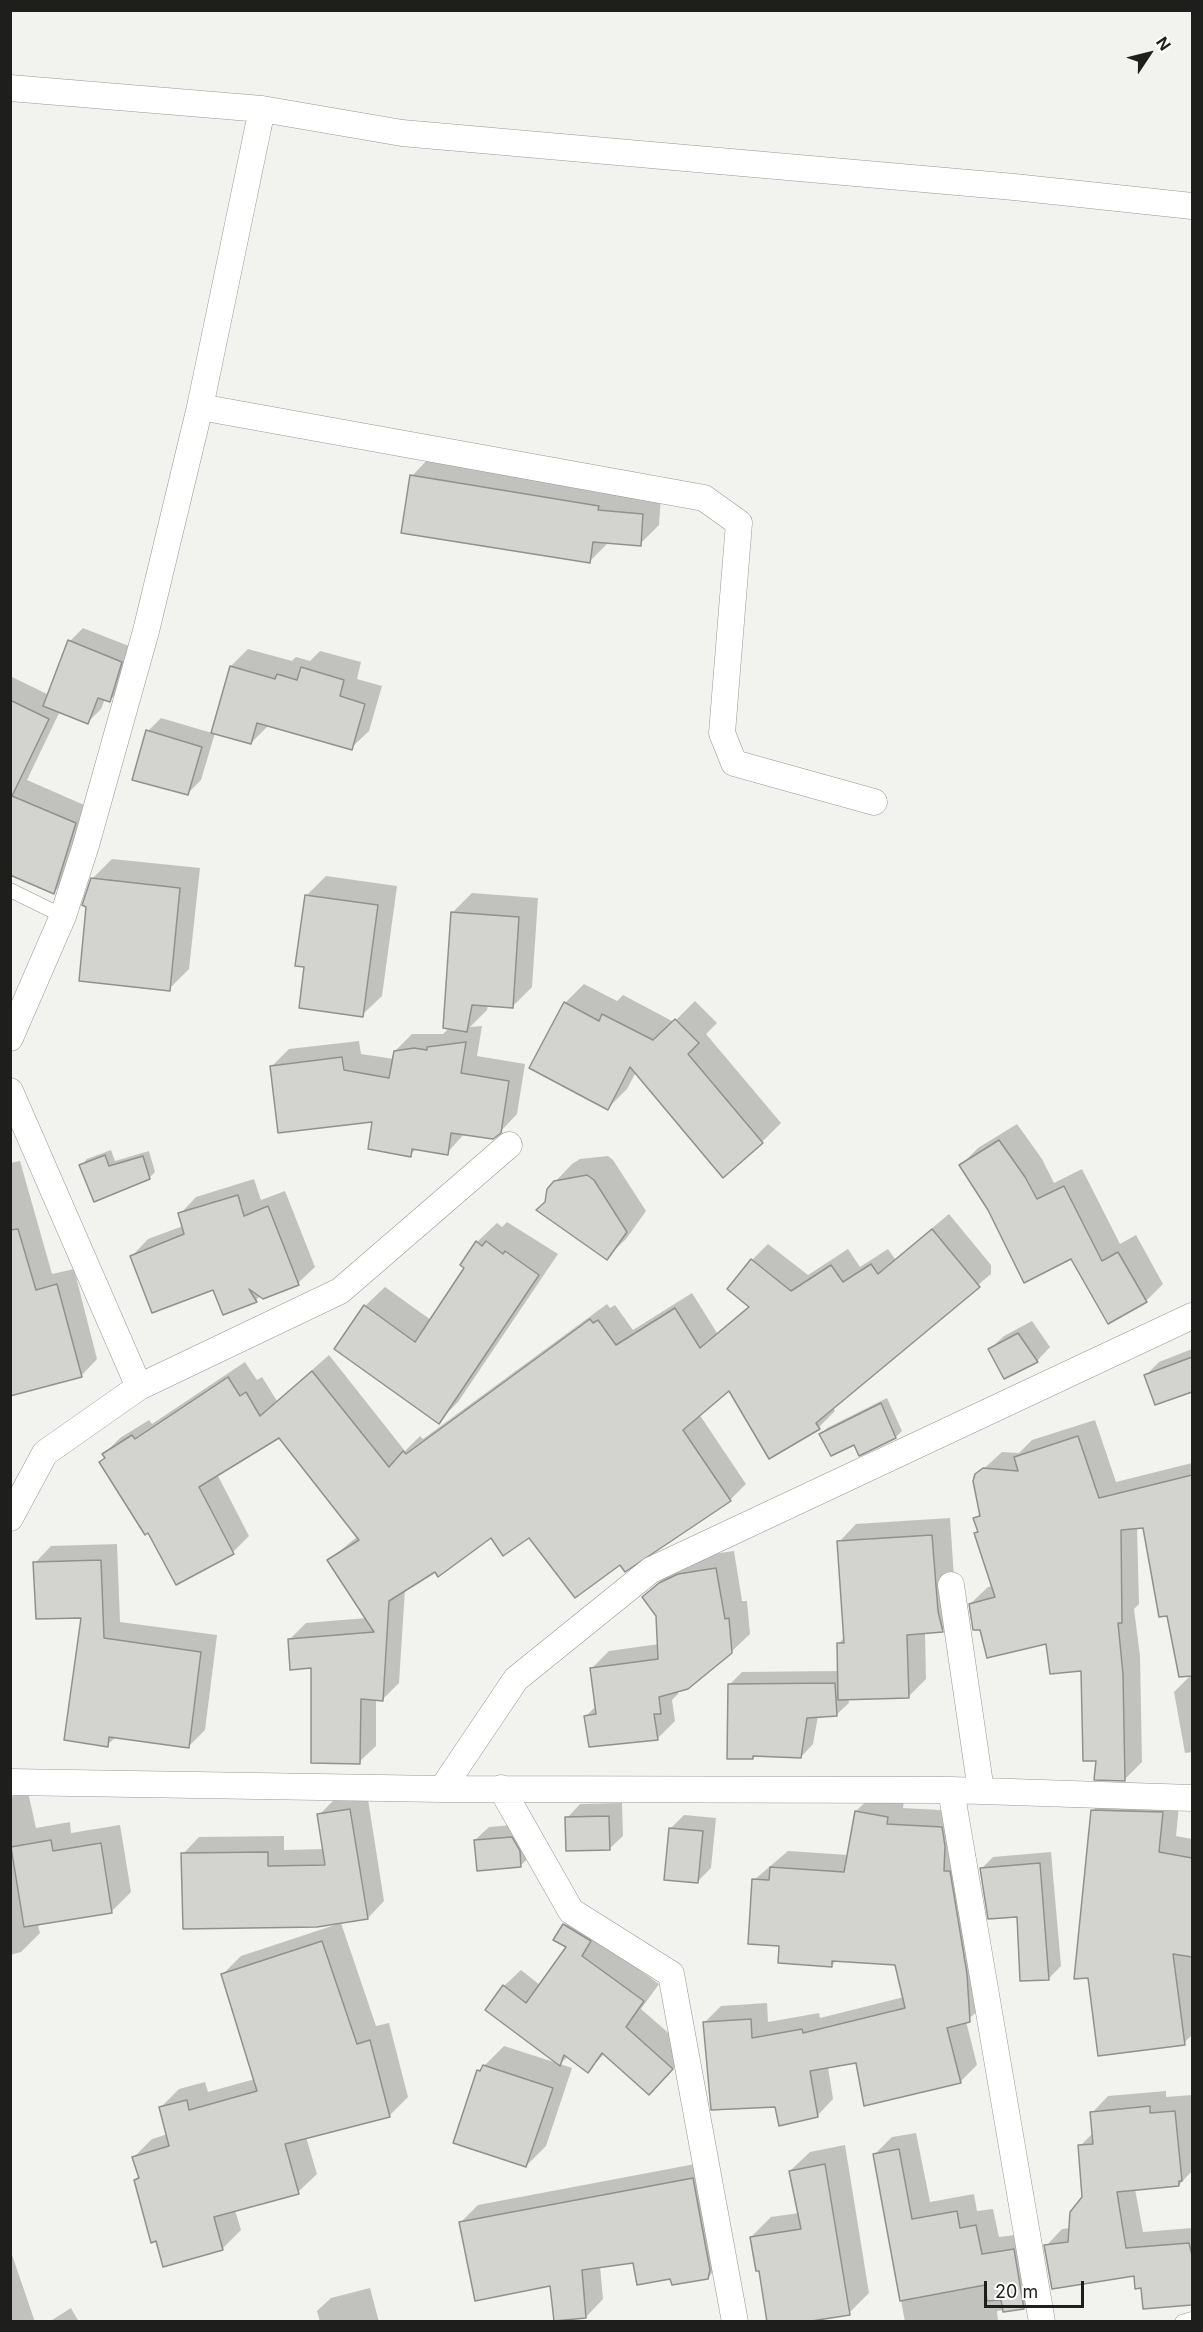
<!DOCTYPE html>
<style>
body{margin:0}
#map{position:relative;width:1203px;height:2332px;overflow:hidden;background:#f2f3ee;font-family:Inter,sans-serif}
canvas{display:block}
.frame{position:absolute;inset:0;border:12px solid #1e1e1c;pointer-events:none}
.north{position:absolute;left:1119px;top:24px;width:60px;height:60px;-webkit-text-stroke:4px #fff;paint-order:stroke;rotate:55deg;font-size:16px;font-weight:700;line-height:24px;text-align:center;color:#1e1e1c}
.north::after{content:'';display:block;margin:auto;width:21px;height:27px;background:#1e1e1c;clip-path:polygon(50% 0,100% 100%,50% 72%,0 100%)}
.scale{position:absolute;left:984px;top:2281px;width:100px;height:27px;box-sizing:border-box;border:3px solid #1e1e1c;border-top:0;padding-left:8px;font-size:18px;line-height:21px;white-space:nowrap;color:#1e1e1c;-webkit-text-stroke:4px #fff;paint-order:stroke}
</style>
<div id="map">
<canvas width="1203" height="2332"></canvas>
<div class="frame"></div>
<div class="north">N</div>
<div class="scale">20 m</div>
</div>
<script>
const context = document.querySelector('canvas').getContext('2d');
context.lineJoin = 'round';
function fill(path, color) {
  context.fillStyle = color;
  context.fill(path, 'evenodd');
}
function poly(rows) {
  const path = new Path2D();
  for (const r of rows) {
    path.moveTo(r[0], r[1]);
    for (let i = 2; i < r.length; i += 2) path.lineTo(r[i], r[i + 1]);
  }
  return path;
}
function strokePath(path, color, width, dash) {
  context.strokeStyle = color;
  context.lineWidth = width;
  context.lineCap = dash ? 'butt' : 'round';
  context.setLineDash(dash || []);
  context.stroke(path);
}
fill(poly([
 [430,457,661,496,659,525,640,544,608,543,590,561,412,476],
 [83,628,134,648,123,687,110,700,105,699,101,709,88,722,60,711,27,780,91,808,70,876,54,892,10,874,10,676,49,695,70,641],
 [248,649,292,661,296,657,310,661,320,651,361,662,357,679,382,686,369,731,351,748,269,725,251,743,215,733,201,780,187,794,148,731,161,718,212,733,231,666],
 [112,859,200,868,189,969,169,989,92,879],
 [326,876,397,886,382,996,362,1015,306,966,306,896],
 [472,893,538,898,532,987,512,1007,488,1005,487,1010,470,1027,482,1026,477,1056,525,1064,517,1114,500,1132,465,1133,447,1153,417,1148,410,1155,374,1120,272,1066,289,1049,359,1041,361,1054,394,1059,395,1051,412,1034,443,1034,449,1028,452,913],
 [584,984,617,1001,623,995,674,1022,695,1001,717,1023,706,1034,781,1123,762,1142,636,1072,627,1089,608,1108,565,1003],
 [1017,1124,1042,1159,1054,1183,1082,1169,1120,1244,1136,1235,1163,1284,1146,1301,989,1209,961,1165,978,1148],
 [111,1150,115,1161,149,1151,155,1172,149,1178,81,1166,87,1159],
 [608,1156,613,1160,646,1211,626,1239,606,1258,547,1201,552,1185,572,1164,580,1159],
 [20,1161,52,1274,74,1269,97,1359,81,1376,10,1394,10,1163],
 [254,1179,261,1200,285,1191,315,1267,298,1283,264,1297,261,1295,256,1300,224,1313,214,1288,132,1256,148,1239,183,1226,180,1214,196,1197],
 [949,1214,991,1265,991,1274,833,1407,835,1411,819,1427,730,1389,699,1414,746,1484,730,1500,620,1562,530,1536,491,1536,405,1589,399,1683,383,1699,376,1699,376,1746,359,1762,313,1666,289,1640,306,1623,367,1618,329,1560,358,1536,280,1436,217,1474,249,1536,233,1552,104,1454,120,1438,149,1420,152,1424,245,1362,257,1380,262,1377,277,1401,329,1355,405,1451,420,1436,423,1439,607,1304,610,1308,615,1305,633,1330,692,1293,717,1333,750,1305,752,1260,768,1244,808,1275,848,1249,860,1267,888,1249,895,1259],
 [507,1222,558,1254,458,1402,438,1422,365,1306,385,1287,431,1320,467,1268,477,1242,497,1223,502,1227],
 [1032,1321,1050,1347,1037,1361,990,1349,1004,1336],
 [1192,1349,1192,1390,1156,1403,1146,1375,1159,1362],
 [887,1398,902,1431,896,1437,860,1454,855,1443,821,1434,827,1428],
 [1095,1420,1116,1482,1192,1463,1192,1635,1173,1636,1144,1527,1137,1527,1139,1604,1134,1609,1140,1656,1142,1762,1125,1779,1098,1759,1082,1669,1048,1643,981,1628,970,1604,988,1587,993,1586,975,1533,979,1530,975,1518,981,1513,977,1475,1002,1452,1019,1453,1032,1440],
 [950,1518,955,1592,960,1613,942,1631,925,1632,926,1679,908,1697,848,1698,849,1703,836,1715,818,1716,813,1744,801,1757,756,1754,753,1758,730,1684,742,1672,839,1671,838,1644,845,1637,839,1542,856,1524],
 [117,1544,120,1622,217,1635,205,1730,189,1746,116,1737,107,1745,83,1616,35,1563,51,1546],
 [734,1551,742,1601,747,1601,750,1634,731,1652,678,1690,678,1694,672,1700,675,1721,657,1739,586,1716,596,1706,591,1669,609,1651,659,1644,657,1615,644,1597,662,1579,698,1556],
 [1191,1675,1192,1752,1185,1753,1174,1692],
 [28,1792,36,1828,70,1822,71,1833,120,1825,131,1892,112,1911,47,1922,38,1926,40,1933,21,1952,10,1955,10,1797],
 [367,1793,384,1901,368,1918,183,1854,199,1837,284,1836,284,1850,324,1849,319,1815,336,1798],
 [1110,1793,1180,1796,1176,1836,1192,1839,1192,2035,1184,2043,1093,1810],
 [873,1795,904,1801,903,1808,958,1811,986,2004,966,2021,977,2065,960,2082,857,2062,828,2067,833,2099,817,2116,776,2105,705,2022,721,2006,767,2003,768,2022,819,2013,820,2018,904,1997,896,1964,837,1960,831,1966,780,1945,754,1880,788,1851,848,1855,856,1811],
 [622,1803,623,1836,609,1849,567,1818,580,1804],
 [684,1815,716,1818,711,1868,698,1881,670,1829],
 [525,1824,534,1853,520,1866,475,1840,489,1827],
 [1051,1852,1061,1966,1049,1978,1018,1915,981,1869,993,1857],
 [581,1908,597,1939,659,1984,641,2009,689,2051,666,2077,605,2053,588,2071,568,2056,560,2064,572,2068,546,2146,526,2166,479,2071,504,2046,560,2064,504,1986,521,1970,540,1985,568,1947,556,1939,565,1925],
 [341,1923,376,2026,389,2023,408,2097,389,2116,306,2137,317,2174,298,2192,235,2210,241,2230,222,2249,157,2239,135,2180,139,2176,134,2157,152,2139,168,2134,160,2108,179,2089,205,2082,208,2092,255,2079,222,1975,241,1956],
 [1166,2091,1166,2097,1192,2095,1192,2171,1179,2185,1135,2189,1143,2232,1192,2228,1192,2302,1145,2307,1143,2287,1135,2275,1046,2246,1062,2229,1070,2228,1084,2197,1080,2146,1094,2132,1092,2113,1108,2096],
 [916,2133,930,2202,974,2194,977,2211,993,2209,999,2237,1031,2233,1041,2290,1024,2307,997,2311,998,2322,905,2322,874,2155,892,2137],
 [845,2145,869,2293,849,2313,760,2269,751,2237,771,2217,799,2213,790,2171,810,2152],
 [711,2161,726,2259,708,2277,672,2277,634,2261,600,2266,603,2299,586,2317,552,2284,460,2223,478,2205],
 [10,2249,35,2322,10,2322],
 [370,2288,379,2322,320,2322,317,2311,331,2298],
 [71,2308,79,2322,49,2322]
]), '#0003');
const building = poly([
 [410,475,599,506,598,510,643,514,641,546,593,542,590,563,401,533,410,475],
 [68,640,122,662,110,702,98,698,88,724,43,706,68,640],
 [230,666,275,679,277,674,297,680,301,667,344,680,340,696,365,704,352,750,257,723,251,744,211,733,230,666],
 [10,700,49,719,12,796,76,823,54,894,10,875,10,700],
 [146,730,202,747,188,795,132,780,146,730],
 [91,878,180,888,170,991,79,981,86,907,82,905,91,878],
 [305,895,378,905,363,1017,299,1008,304,967,295,966,305,895],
 [451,912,519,917,513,1008,472,1005,467,1032,443,1028,451,912],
 [564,1002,599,1021,602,1014,653,1040,675,1019,699,1043,688,1054,763,1143,723,1178,630,1067,608,1110,529,1068,564,1002],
 [466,1042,461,1073,509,1081,501,1133,493,1139,451,1133,448,1155,412,1149,411,1157,368,1149,372,1122,278,1133,270,1066,342,1057,344,1070,389,1078,394,1051,414,1048,427,1050,427,1047,466,1042],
 [999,1140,1025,1177,1037,1199,1064,1186,1102,1261,1118,1252,1147,1302,1108,1324,1071,1259,1024,1283,988,1210,959,1165,999,1140],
 [105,1155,109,1166,143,1156,150,1179,94,1202,79,1165,105,1155],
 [587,1175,594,1180,627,1232,607,1260,536,1210,545,1202,547,1189,554,1181,587,1175],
 [238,1195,244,1216,268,1206,299,1285,263,1299,249,1289,257,1302,223,1315,213,1290,152,1313,130,1256,184,1234,178,1213,238,1195],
 [18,1229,36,1290,57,1284,82,1377,10,1396,10,1230,18,1229],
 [932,1229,980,1287,816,1423,820,1429,769,1459,729,1391,683,1430,731,1501,625,1572,620,1565,575,1598,529,1538,503,1556,491,1538,438,1577,435,1572,389,1601,383,1701,361,1699,360,1764,311,1763,311,1668,290,1670,288,1639,374,1632,327,1560,359,1540,279,1438,199,1487,234,1554,176,1585,148,1533,145,1535,99,1462,105,1458,102,1454,132,1435,135,1439,228,1377,240,1396,246,1392,260,1416,312,1371,389,1467,403,1451,406,1454,590,1319,593,1323,598,1320,616,1345,675,1308,700,1348,749,1307,727,1289,751,1259,791,1291,831,1265,843,1282,871,1264,878,1274,932,1229],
 [476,1241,482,1246,486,1241,503,1254,505,1251,539,1275,439,1424,334,1349,364,1305,415,1342,464,1268,460,1265,476,1241],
 [1018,1333,1038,1362,1004,1379,988,1349,1018,1333],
 [1192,1357,1192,1392,1155,1405,1144,1375,1192,1357],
 [881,1403,896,1438,859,1456,854,1445,831,1456,819,1434,881,1403],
 [1078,1436,1099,1498,1192,1475,1192,1676,1179,1677,1167,1616,1159,1617,1143,1528,1121,1530,1122,1623,1118,1623,1123,1674,1125,1781,1094,1780,1096,1761,1083,1761,1081,1671,1050,1674,1046,1644,987,1658,980,1630,973,1630,969,1604,995,1597,974,1533,978,1532,973,1518,980,1516,973,1481,975,1474,983,1468,1018,1471,1014,1457,1078,1436],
 [932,1535,938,1611,943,1632,907,1635,909,1698,838,1700,837,1643,844,1643,837,1541,932,1535],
 [101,1560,104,1638,201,1652,189,1748,109,1737,108,1747,64,1740,81,1618,36,1619,33,1562,101,1560],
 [716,1568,725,1619,729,1618,732,1653,688,1689,659,1697,661,1714,654,1714,658,1740,589,1747,584,1716,596,1714,590,1668,658,1659,656,1616,642,1597,659,1583,678,1574,716,1568],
 [835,1683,837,1716,807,1718,801,1758,753,1756,753,1759,727,1759,728,1684,835,1683],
 [350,1809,368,1919,317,1927,183,1929,181,1853,268,1852,268,1866,325,1865,317,1814,350,1809],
 [1091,1810,1163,1812,1159,1852,1192,1858,1192,1957,1173,1954,1185,2045,1098,2056,1088,1978,1074,1979,1091,1810],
 [855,1811,888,1817,887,1824,942,1827,945,1846,944,1871,950,1871,967,1974,970,2022,947,2028,961,2083,864,2106,856,2063,810,2071,818,2117,779,2126,775,2107,711,2110,703,2022,751,2019,752,2038,802,2029,803,2033,905,2008,895,1965,832,1961,832,1967,778,1963,779,1946,748,1944,752,1879,769,1880,770,1867,844,1872,855,1811],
 [609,1816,610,1850,566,1851,565,1817,609,1816],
 [669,1828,703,1831,698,1883,664,1880,669,1828],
 [512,1837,520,1851,521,1867,477,1871,474,1840,512,1837],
 [51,1840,53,1851,101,1843,112,1913,24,1927,11,1847,51,1840],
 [1040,1863,1049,1980,1020,1981,1017,1917,988,1919,980,1868,1040,1863],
 [563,1924,591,1941,582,1956,644,2001,626,2027,673,2069,649,2095,602,2053,588,2073,564,2055,560,2066,485,2010,503,1985,526,2003,566,1947,553,1940,563,1924],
 [322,1941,357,2044,370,2040,390,2117,285,2144,299,2194,214,2217,223,2250,163,2267,156,2241,151,2243,134,2180,139,2178,132,2157,169,2146,159,2107,187,2100,189,2110,257,2091,221,1974,322,1941],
 [483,2065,553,2088,526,2167,453,2143,477,2070,480,2071,483,2065],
 [1150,2106,1150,2113,1175,2111,1182,2181,1179,2181,1179,2186,1117,2192,1126,2248,1189,2243,1192,2255,1192,2305,1143,2309,1141,2288,1135,2289,1134,2276,1052,2289,1044,2245,1068,2242,1070,2212,1082,2197,1078,2145,1093,2144,1090,2112,1150,2106],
 [899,2149,912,2219,957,2211,960,2228,976,2225,982,2254,1014,2249,1024,2309,1003,2312,1001,2300,987,2301,985,2285,900,2301,873,2154,899,2149],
 [825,2164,850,2315,805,2322,767,2322,759,2271,756,2271,750,2237,801,2229,789,2171,825,2164],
 [693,2178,710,2270,708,2279,672,2285,670,2279,637,2285,633,2263,582,2270,586,2318,554,2321,550,2286,475,2301,459,2222,693,2178]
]);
fill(building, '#d3d4cf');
strokePath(building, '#90918c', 1.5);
const service = poly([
 [10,890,63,916],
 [1182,2322,1192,2319]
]);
const minor = poly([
 [10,88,262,109,402,133,1014,187,1192,206],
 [200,407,262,109],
 [10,1038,63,916,86,845,146,631,200,407,704,498,739,523,722,733,734,763,874,802],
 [10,1091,139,1387],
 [10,1518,45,1453,139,1387,340,1291,509,1145],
 [951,1585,981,1791],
 [10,1782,442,1789,951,1790,1192,1798],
 [501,1788,571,1911,671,1974,735,2322],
 [442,1789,516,1679,651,1570,1192,1316],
 [951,1790,1042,2322]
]);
strokePath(service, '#989893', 15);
strokePath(minor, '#989893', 27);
strokePath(service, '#fff', 14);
strokePath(minor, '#fff', 26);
</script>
